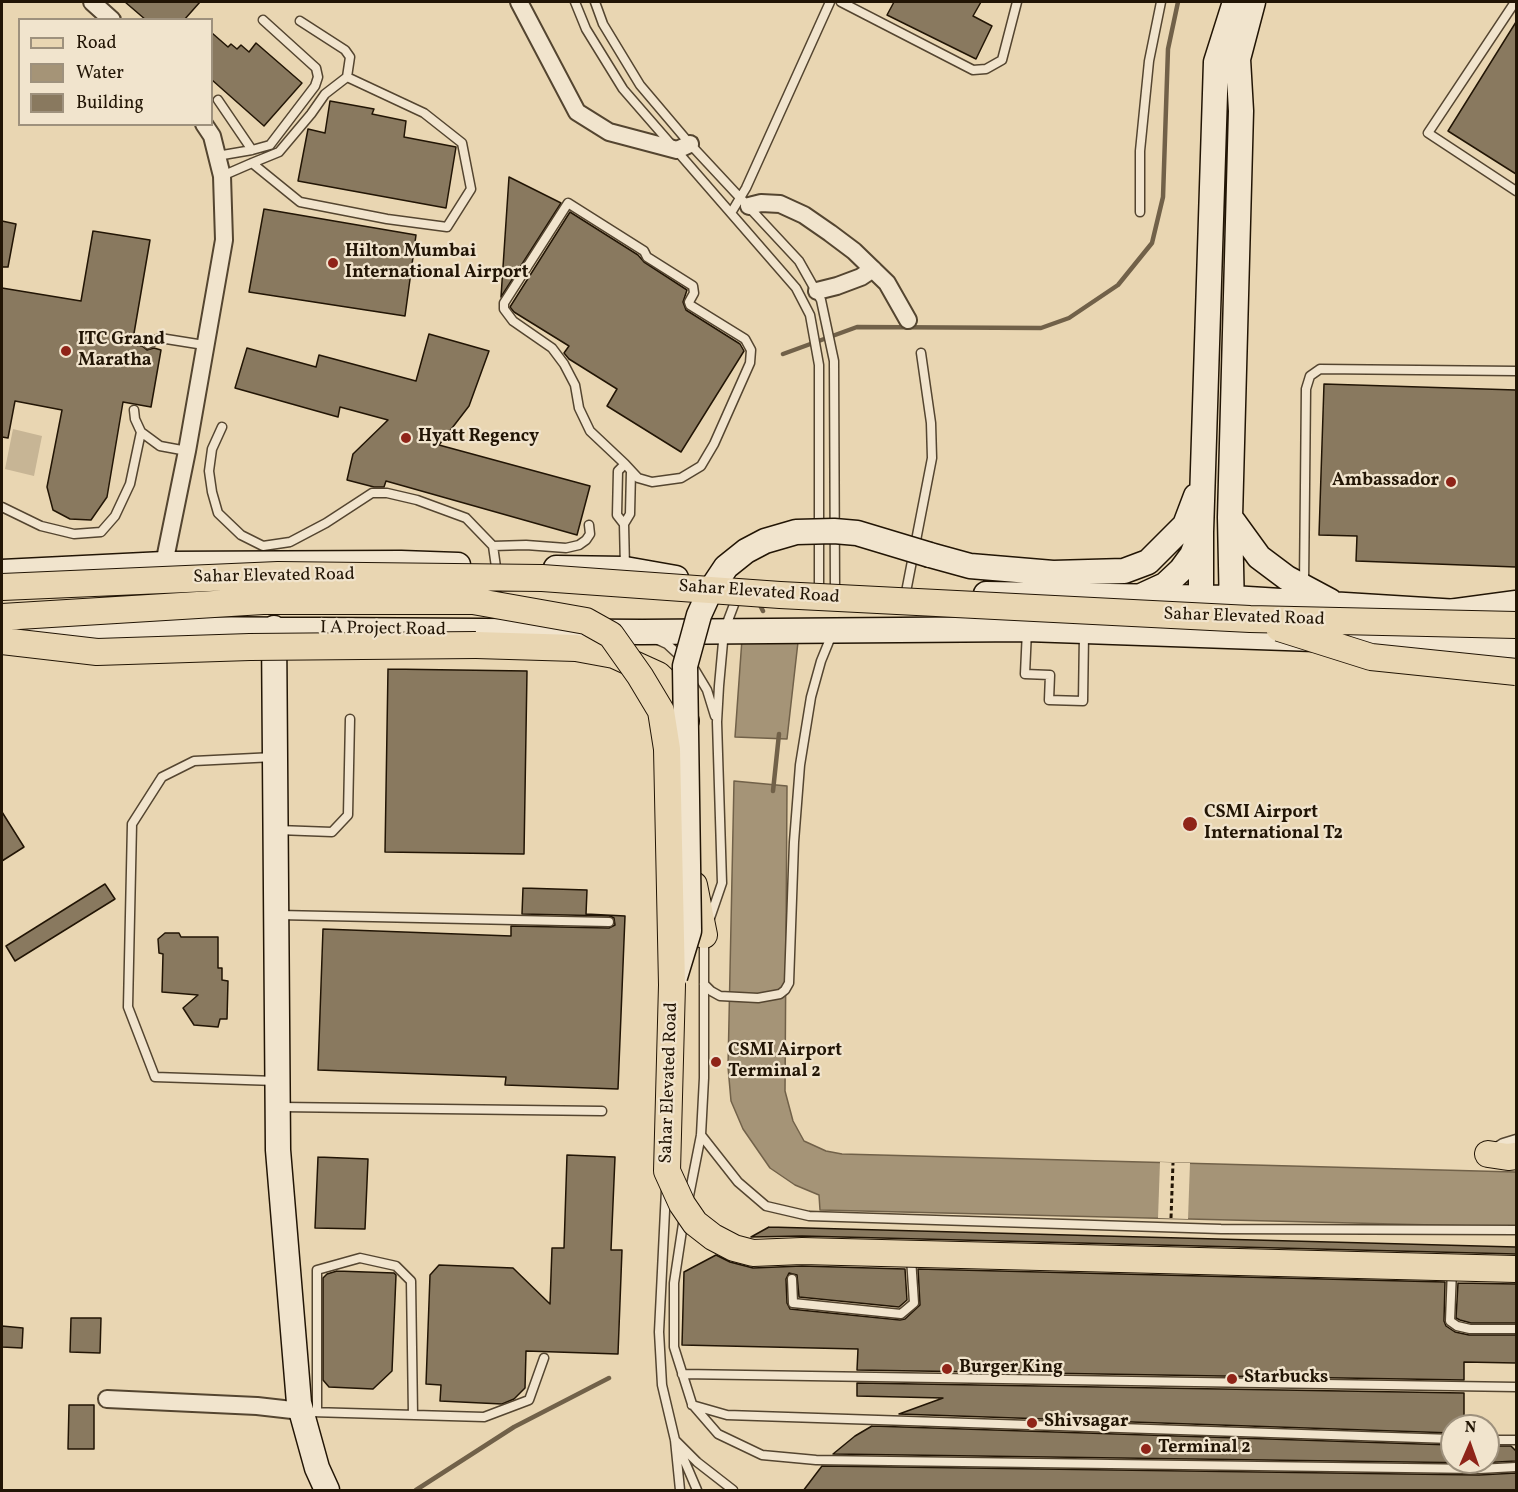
<!DOCTYPE html>
<style>
body{margin:0}
#map{position:relative;width:1518px;height:1492px;overflow:hidden;background:#e9d6b2;font-family:Vollkorn,serif}
canvas{display:block}
.frame{position:absolute;inset:0;border:3px solid #221505;pointer-events:none}
.legend{position:absolute;left:18px;top:18px;width:195px;height:108px;box-sizing:border-box;background:#f1e4cd;border:2px solid #9e917d;margin:0;padding:8px 10px;list-style:none;font-size:18px;color:#221505}
.legend li{display:flex;align-items:center;gap:12px;height:30px}
.legend b{width:30px;border:2px solid #9e917d}
.north{position:absolute;left:1440px;top:1414px;width:60px;height:60px;box-sizing:border-box;background:#f1e4cd;border:2px solid #9e917d;border-radius:50%;rotate:2deg;font-size:16px;font-weight:700;line-height:24px;text-align:center;color:#221505}
.north::after{content:'';display:block;margin:auto;width:21px;height:27px;background:#8f2418;clip-path:polygon(50% 0,100% 100%,50% 72%,0 100%)}
</style>
<div id="map">
<canvas width="1518" height="1492"></canvas>
<div class="frame"></div>
<ul class="legend">
<li><b style="height:8px;background:#e9d6b2"></b>Road</li>
<li><b style="height:16px;background:#a59477"></b>Water</li>
<li><b style="height:16px;background:#89795f"></b>Building</li>
</ul>
<div class="north">N</div>
</div>
<script>
const context = document.querySelector('canvas').getContext('2d');
context.lineJoin = 'round';
function fill(path, color) {
  context.fillStyle = color;
  context.fill(path, 'evenodd');
}
function poly(rows) {
  const path = new Path2D();
  for (const r of rows) {
    path.moveTo(r[0], r[1]);
    for (let i = 2; i < r.length; i += 2) path.lineTo(r[i], r[i + 1]);
  }
  return path;
}
function strokePath(path, color, width, dash) {
  context.strokeStyle = color;
  context.lineWidth = width;
  context.lineCap = dash ? 'butt' : 'round';
  context.setLineDash(dash || []);
  context.stroke(path);
}
function drawText(font, color, halo, rows, align = 'center') {
  context.font = font + ' Vollkorn,serif';
  context.lineWidth = 4.5;
  context.setLineDash([]);
  context.textBaseline = 'middle';
  context.strokeStyle = halo;
  context.fillStyle = color;
  for (const [text, x, y, turn = 0] of rows) {
    context.save();
    context.translate(x, y);
    context.rotate((+turn || 0) * Math.PI / 180);
    context.textAlign = isNaN(turn) ? turn : align;
    if (halo) context.strokeText(text, 0, 0);
    context.fillText(text, 0, 0);
    context.restore();
  }
}
fill(poly([
 [13,429,42,436,34,476,5,469]
]), '#c7b595');
const water = poly([
 [742,639,798,642,787,739,735,737,742,639],
 [734,781,787,786,785,1091,793,1121,804,1141,826,1151,842,1154,1516,1172,1516,1227,820,1210,819,1195,795,1185,770,1168,743,1129,731,1101,728,1067,734,781]
]);
fill(water, '#a59477');
strokePath(water, '#716149', 1.5);
fill(poly([
 [1160,1162,1190,1163,1188,1219,1158,1218]
]), '#e9d6b2');
strokePath(poly([
 [783,354,857,327,1041,328,1069,318,1118,285,1152,243,1163,197,1168,49,1178,2],
 [758,601,763,611],
 [773,791,779,734],
 [416,1490,514,1427,609,1378]
]), '#716149', 4.5);
const building = poly([
 [125,2,200,2,184,20,146,20,125,2],
 [894,2,981,2,973,16,992,26,976,59,887,15,894,2],
 [1516,22,1516,174,1448,131,1516,22],
 [212,33,228,47,231,44,237,49,241,45,249,52,256,43,302,83,264,126,212,80,212,33],
 [330,101,374,109,372,114,406,121,404,137,456,147,446,208,298,181,308,129,325,133,330,101],
 [509,177,561,203,501,297,509,177],
 [264,209,416,235,405,316,249,292,264,209],
 [570,212,638,255,644,262,687,290,683,302,686,310,740,344,744,351,681,452,607,406,617,389,569,359,564,353,569,346,514,312,510,307,570,212],
 [2,221,16,224,8,267,2,267,2,221],
 [93,231,150,240,132,345,142,346,147,350,154,348,161,350,151,407,123,402,107,497,91,520,70,519,53,510,47,487,62,410,15,401,8,438,2,437,2,288,81,301,93,231],
 [429,334,489,351,469,406,439,445,590,486,577,535,386,481,384,487,374,487,347,480,353,454,388,420,340,407,338,417,235,388,247,348,316,367,319,355,416,381,429,334],
 [1324,384,1516,390,1516,567,1356,561,1357,536,1319,535,1324,384],
 [388,669,527,671,524,854,385,852,388,669],
 [2,812,24,847,2,861,2,812],
 [105,884,115,899,15,961,6,946,105,884],
 [523,888,587,890,586,914,625,916,618,1089,505,1085,506,1077,318,1070,323,929,511,936,511,926,609,928,615,925,614,918,609,916,522,914,523,888],
 [165,933,179,933,181,937,218,937,218,968,222,968,222,980,228,981,227,1019,220,1019,218,1027,194,1025,183,1008,198,995,162,992,163,954,159,953,158,939,165,933],
 [567,1155,615,1157,611,1250,622,1250,618,1354,526,1351,525,1388,514,1399,502,1404,440,1401,441,1385,426,1384,430,1275,439,1265,513,1268,550,1304,552,1248,564,1248,567,1155],
 [318,1157,368,1159,365,1229,315,1228,318,1157],
 [769,1227,1516,1247,1516,1254,802,1236,751,1237,769,1227],
 [716,1255,730,1262,753,1268,802,1266,905,1269,907,1300,899,1307,799,1297,797,1275,789,1273,786,1279,787,1303,790,1309,900,1320,905,1319,920,1305,918,1269,1445,1282,1444,1321,1446,1326,1455,1332,1469,1335,1516,1335,1516,1363,1464,1362,1464,1380,857,1370,858,1349,682,1345,684,1272,716,1255],
 [337,1271,394,1273,396,1275,392,1371,373,1389,329,1387,323,1380,323,1278,327,1274,337,1271],
 [1458,1283,1516,1284,1516,1323,1471,1323,1460,1320,1456,1318,1458,1283],
 [71,1318,101,1318,100,1353,70,1352,71,1318],
 [2,1326,23,1328,22,1348,2,1347,2,1326],
 [857,1383,1464,1393,1464,1426,1452,1426,1452,1433,899,1414,943,1398,857,1396,857,1383],
 [69,1405,94,1405,94,1449,68,1449,69,1405],
 [872,1426,1452,1445,1452,1462,1488,1462,1488,1446,1511,1446,1516,1451,1516,1461,1479,1463,833,1454,855,1436,872,1426],
 [822,1466,1479,1475,1516,1473,1516,1491,803,1491,822,1466]
]);
fill(building, '#89795f');
strokePath(building, '#221505', 1.5);
const lane = poly([
 [575,2,586,29,623,89,796,288,810,315,819,365,819,590],
 [595,2,603,24,640,85,690,144,799,261,821,300,834,361,835,590],
 [841,2,973,70,986,69,1002,60,1017,2],
 [1515,2,1428,133,1516,191],
 [300,21,345,50,350,57,347,77],
 [218,100,252,150],
 [217,156,252,150,270,145,315,86,318,77,316,68,263,20],
 [222,176,252,163,279,152,311,114,325,94,347,77,424,113,462,143,471,189,447,227,387,219,300,202,252,163],
 [1140,212,1140,151,1149,61,1161,2],
 [731,213,746,188,830,2],
 [148,344,160,338,204,345],
 [134,410,135,419,141,432,160,446,187,451],
 [222,427,212,449,209,471,212,492,218,513,241,535,263,546,290,542,326,523,372,493,387,493,417,500,466,518,493,546,496,567],
 [2,507,41,526,74,534,101,532,115,516,130,484,141,432],
 [624,524,617,515,618,471,625,464,638,478,652,482,681,478,701,466,714,444,750,363,751,350,745,339,690,305,689,302,694,293,693,286,647,257,644,251,568,203,504,303,504,309,513,321,552,348,564,364,575,385,579,408,590,431,625,464],
 [493,546,526,545,566,548,579,545,586,540,590,534,589,525],
 [625,568,624,524,630,514,631,471],
 [1304,584,1306,389,1310,376,1320,369,1516,371],
 [906,592,932,458,931,423,921,353],
 [1027,630,1025,674,1050,675,1049,700,1083,701,1084,634],
 [656,639,667,644,695,670,707,690,715,716],
 [274,757,194,761,162,777,132,824,128,1007,155,1077,276,1081],
 [278,830,332,832,348,815,350,719],
 [279,915,609,922],
 [709,921,722,883,717,722,719,686,724,631,738,594],
 [704,984,711,991,720,996,758,998,780,994,785,990,789,983,794,842,800,765,811,697,821,661,832,634],
 [281,1107,602,1111],
 [701,1135,738,1182,766,1206,809,1216,1221,1229,1516,1230],
 [1495,1148,1503,1143,1516,1139],
 [666,1190,659,1332,662,1385,675,1440,680,1490],
 [688,1201,701,1135,704,1078,704,936],
 [684,1217,674,1283,674,1347,692,1404,718,1434,762,1455,816,1460,1479,1469,1516,1467],
 [1452,1270,1450,1321,1457,1326,1470,1329,1516,1329],
 [792,1279,793,1303,901,1314,914,1303,911,1258],
 [682,1374,1516,1387],
 [692,1405,727,1415,1452,1439],
 [311,1412,484,1417,529,1400,544,1358],
 [317,1412,317,1270,360,1258,396,1266,411,1281,413,1415],
 [675,1440,697,1462,733,1490],
 [1488,1440,1516,1440],
 [679,1448,697,1490]
]);
const street = poly([
 [92,2,112,20],
 [519,2,577,112,609,132,677,150,690,144],
 [749,206,761,203,780,204,804,215,830,233,854,251,887,283,908,320],
 [817,291,837,286,861,277,873,269],
 [164,564,187,451,224,240,222,176,212,136,204,124],
 [107,1399,257,1406,301,1411]
]);
const secondary = poly([
 [1230,517,1259,557,1287,578,1330,601],
 [930,555,970,566,1053,573,1124,571,1148,562,1185,525,1196,496],
 [556,568,625,569,676,578],
 [2,572,164,564,401,563,458,565],
 [986,594,1232,598,1458,612],
 [1141,596,1165,585,1181,570,1192,555,1199,537],
 [1449,612,1516,603],
 [1232,613,1230,517,1241,111,1238,59,1253,2],
 [1201,614,1201,532,1216,62,1235,2],
 [274,628,278,1150,299,1403,317,1468,327,1490],
 [2,632,159,629,642,632,1027,629,1516,646]
]);
const primary = poly([
 [476,645,576,648,614,655,658,675,677,693,686,721],
 [694,885,704,935],
 [1488,1154,1508,1157,1516,1156]
]);
strokePath(lane, '#544530', 11);
strokePath(street, '#544530', 20);
strokePath(secondary, '#221505', 27);
strokePath(primary, '#221505', 28);
strokePath(poly([
 [1171,1218,1173,1163]
]), '#221505', 3, [4.5, 3]);
strokePath(lane, '#f1e4cd', 8);
strokePath(street, '#f1e4cd', 16);
strokePath(secondary, '#f1e4cd', 24);
strokePath(primary, '#e9d6b2', 26);
const secondaryBridge = poly([
 [675,977,689,931,685,666,699,615,710,591,726,567,746,551,765,541,796,532,834,531,857,533,930,555]
]);
const primaryBridge = poly([
 [2,587,278,575,542,578,780,595,1250,619,1516,625],
 [2,617,263,601,473,601,586,621,611,635,640,676,661,711,667,749,672,985,667,1171,682,1204,695,1223,713,1237,734,1248,753,1253,802,1251,1516,1269],
 [1279,628,1371,657,1516,672],
 [2,641,97,652,250,647,476,645]
]);
strokePath(secondaryBridge, '#221505', 27, []);
strokePath(primaryBridge, '#221505', 28, []);
strokePath(secondaryBridge, '#f1e4cd', 24);
strokePath(primaryBridge, '#e9d6b2', 26);
for (const [x, y, r, color] of [
 [333,263,6,"#8f2418"],
 [66,351,6,"#8f2418"],
 [406,438,6,"#8f2418"],
 [1451,482,6,"#8f2418"],
 [1190,824,8,"#8f2418"],
 [716,1062,6,"#8f2418"],
 [947,1369,6,"#8f2418"],
 [1232,1379,6,"#8f2418"],
 [1032,1423,6,"#8f2418"],
 [1146,1449,6,"#8f2418"]
]) {
  const dot = new Path2D();
  dot.arc(x, y, r, 0, 2 * Math.PI);
  context.fillStyle = color;
  context.fill(dot);
  strokePath(dot, '#f1e4cd', 2);
}
drawText('bold 18px', '#221505', '#f1e4cd', [
 ["Hilton Mumbai",345,253],
 ["International Airport",345,274],
 ["ITC Grand",78,341],
 ["Maratha",78,362],
 ["Hyatt Regency",418,438],
 ["Ambassador",1439,482,"right"],
 ["CSMI Airport",1204,814],
 ["International T2",1204,835],
 ["CSMI Airport",728,1052],
 ["Terminal 2",728,1073],
 ["Burger King",959,1369],
 ["Starbucks",1244,1379],
 ["Shivsagar",1044,1423],
 ["Terminal 2",1158,1449]
], 'left');
drawText('18px', '#221505', '#f1e4cd', [
 ["Sahar Elevated Road",274,577,-1],
 ["Sahar Elevated Road",759,593,4],
 ["Sahar Elevated Road",1244,618,2],
 ["I A Project Road",383,630,1],
 ["Sahar Elevated Road",670,1083,-88]
]);
</script>
